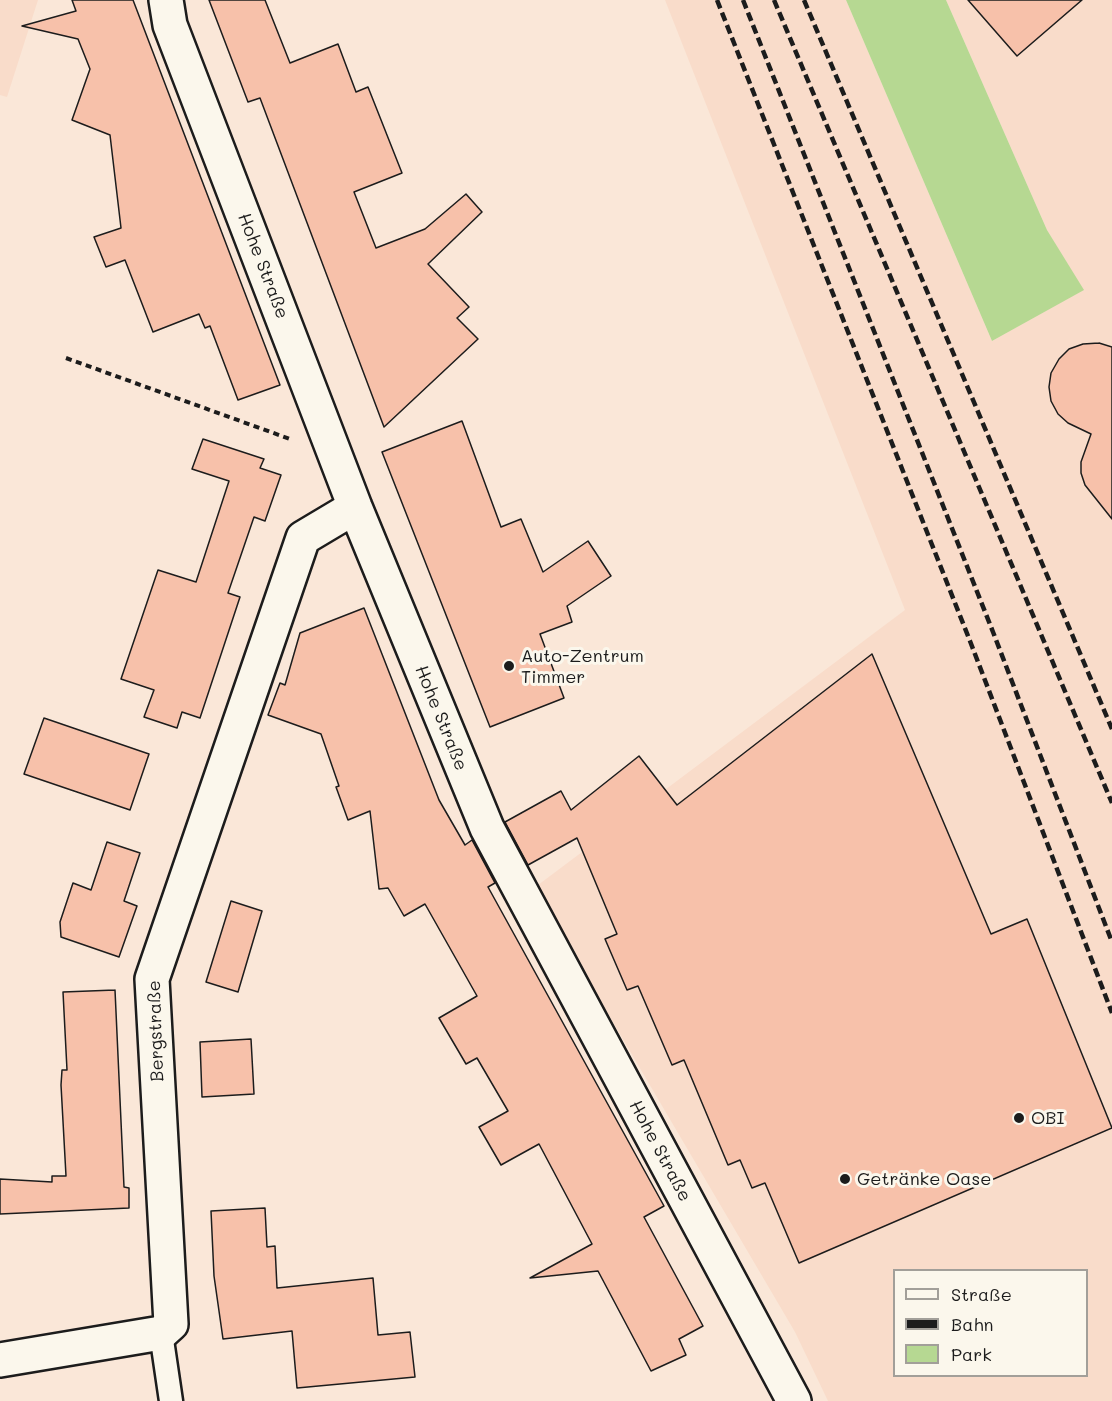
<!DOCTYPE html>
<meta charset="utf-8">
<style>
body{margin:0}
#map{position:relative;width:1112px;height:1401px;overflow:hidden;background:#fae7d8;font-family:Mali,sans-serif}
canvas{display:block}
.legend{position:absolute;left:893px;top:1269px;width:195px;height:108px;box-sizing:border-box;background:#fbf7ec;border:2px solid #a29f99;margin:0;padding:8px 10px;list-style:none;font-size:18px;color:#1c1c1c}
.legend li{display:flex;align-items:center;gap:12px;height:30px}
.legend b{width:30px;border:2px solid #a29f99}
</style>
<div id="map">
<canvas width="1112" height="1401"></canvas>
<ul class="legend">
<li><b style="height:8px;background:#fbf7ec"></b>Straße</li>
<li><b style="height:8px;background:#1c1c1c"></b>Bahn</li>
<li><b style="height:16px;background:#b6d892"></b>Park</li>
</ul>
</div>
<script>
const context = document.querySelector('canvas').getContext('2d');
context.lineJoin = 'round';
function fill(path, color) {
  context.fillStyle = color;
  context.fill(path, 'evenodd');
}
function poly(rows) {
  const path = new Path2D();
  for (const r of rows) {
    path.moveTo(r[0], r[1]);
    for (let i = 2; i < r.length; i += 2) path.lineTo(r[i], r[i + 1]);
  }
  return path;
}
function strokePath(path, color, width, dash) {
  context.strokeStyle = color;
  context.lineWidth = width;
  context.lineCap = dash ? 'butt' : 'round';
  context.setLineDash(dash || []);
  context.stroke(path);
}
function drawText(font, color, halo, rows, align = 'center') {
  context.font = font + ' Mali,sans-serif';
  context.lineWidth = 6;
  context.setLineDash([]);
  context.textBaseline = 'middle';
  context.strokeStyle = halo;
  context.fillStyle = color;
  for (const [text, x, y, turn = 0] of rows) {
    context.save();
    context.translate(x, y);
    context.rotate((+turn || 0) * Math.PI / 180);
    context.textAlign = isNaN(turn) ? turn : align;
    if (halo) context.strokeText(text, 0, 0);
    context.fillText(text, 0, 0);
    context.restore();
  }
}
fill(poly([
 [0,0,38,0,7,97,0,95],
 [665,0,846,0,992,341,1083,290,1047,230,946,0,1112,0,1112,1401,828,1401,795,1332,534,888,905,610],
 [894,1270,1086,1270,1086,1376,894,1376]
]), '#f9dcca');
fill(poly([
 [846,0,946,0,1047,230,1084,290,992,341]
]), '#b6d892');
const building = poly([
 [72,0,133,0,280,385,238,400,210,326,205,328,199,314,153,332,125,260,106,267,94,237,121,228,110,135,72,120,90,69,78,39,22,26,76,11,72,0],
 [209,0,265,0,290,63,338,44,356,92,368,87,402,173,354,192,376,248,425,229,466,194,482,212,428,264,469,307,457,318,478,339,384,427,260,98,248,102,209,0],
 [968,0,1082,0,1017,56,968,0],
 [1099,343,1112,347,1112,519,1085,485,1081,473,1081,462,1091,434,1068,423,1058,414,1051,401,1049,387,1051,373,1059,359,1069,349,1083,344,1099,343],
 [462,421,501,527,521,519,543,572,588,541,611,576,567,606,572,622,540,634,564,698,490,727,382,452,462,421],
 [203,439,264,459,260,468,281,475,265,521,254,517,228,593,240,597,200,718,182,712,177,728,144,717,154,690,121,679,158,570,196,582,229,481,192,469,203,439],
 [364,608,439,800,465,845,472,840,495,883,488,887,664,1206,644,1217,703,1326,679,1339,686,1355,651,1371,598,1271,530,1278,592,1244,539,1144,501,1165,479,1127,508,1111,477,1058,466,1064,439,1018,477,996,425,904,404,916,388,888,379,889,370,811,348,820,336,787,339,786,321,734,268,715,280,683,285,685,300,633,364,608],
 [872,654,991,934,1027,919,1112,1128,799,1263,765,1183,752,1188,740,1160,728,1165,684,1060,672,1065,638,986,627,990,605,939,617,934,577,838,528,865,505,822,561,791,571,810,639,756,677,805,872,654],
 [44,718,149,754,130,810,24,774,44,718],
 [107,842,140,853,124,901,137,906,119,957,61,937,60,922,73,883,91,890,107,842],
 [231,901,262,911,238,992,206,982,231,901],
 [115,990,124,1187,129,1188,129,1208,0,1214,0,1179,52,1182,52,1176,66,1176,61,1085,62,1070,67,1070,63,992,115,990],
 [251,1039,254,1094,202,1097,200,1042,251,1039],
 [265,1208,267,1247,275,1246,277,1288,373,1278,378,1335,410,1332,415,1377,297,1388,292,1331,223,1339,214,1276,211,1211,265,1208]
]);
fill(building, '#f7c1aa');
strokePath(building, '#1c1c1c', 1.5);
const service = poly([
 [161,1333,171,1401]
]);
const minor = poly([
 [166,0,170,25,355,507,487,828,794,1401],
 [0,1360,161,1333,171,1324,152,979,303,538,355,507]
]);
strokePath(service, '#1c1c1c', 27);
strokePath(minor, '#1c1c1c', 38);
strokePath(poly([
 [66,358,290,439]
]), '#1c1c1c', 4, [6, 4.5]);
strokePath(service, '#fbf7ec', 22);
strokePath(minor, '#fbf7ec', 33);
strokePath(poly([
 [717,0,970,641,1112,1013],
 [743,0,993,632,1112,942],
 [774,0,1112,803],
 [804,0,1112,729]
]), '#1c1c1c', 4.5, [9, 4.5]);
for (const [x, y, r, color] of [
 [509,666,6,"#1c1c1c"],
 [1019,1118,6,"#1c1c1c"],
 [845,1179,6,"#1c1c1c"]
]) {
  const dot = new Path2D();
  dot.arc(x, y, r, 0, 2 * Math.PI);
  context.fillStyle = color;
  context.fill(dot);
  strokePath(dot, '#fbf7ec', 2);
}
drawText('18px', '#1c1c1c', '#fbf7ec', [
 ["Hohe Straße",263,266,69],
 ["Hohe Straße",441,718,68],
 ["Bergstraße",156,1031,-92],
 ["Hohe Straße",660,1151,62]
]);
drawText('18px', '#1c1c1c', '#fbf7ec', [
 ["Auto-Zentrum",521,656],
 ["Timmer",521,677],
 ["OBI",1031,1118],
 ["Getränke Oase",857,1179]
], 'left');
</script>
